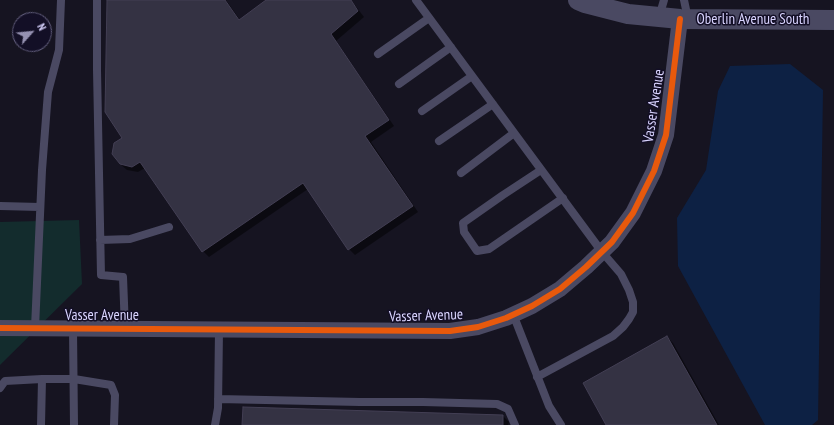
<!DOCTYPE html>
<style>
body{margin:0}
#map{position:relative;width:834px;height:425px;overflow:hidden;background:#161421;font-family:"PT Sans Narrow",sans-serif}
canvas{display:block}
.north{position:absolute;left:12px;top:12px;width:40px;height:40px;box-sizing:border-box;background:#130f26;border:1px solid #625e7d;border-radius:50%;rotate:63deg;font-size:11px;font-weight:700;line-height:16px;text-align:center;color:#d9d4ff}
.north::after{content:'';display:block;margin:auto;width:14px;height:18px;background:#9591b1;clip-path:polygon(50% 0,100% 100%,50% 72%,0 100%)}
</style>
<div id="map">
<canvas width="834" height="425"></canvas>
<div class="north">N</div>
</div>
<script>
const context = document.querySelector('canvas').getContext('2d');
context.lineJoin = 'round';
function fill(path, color) {
  context.fillStyle = color;
  context.fill(path, 'evenodd');
}
function poly(rows) {
  const path = new Path2D();
  for (const r of rows) {
    path.moveTo(r[0], r[1]);
    for (let i = 2; i < r.length; i += 2) path.lineTo(r[i], r[i + 1]);
  }
  return path;
}
function strokePath(path, color, width, dash) {
  context.strokeStyle = color;
  context.lineWidth = width;
  context.lineCap = dash ? 'butt' : 'round';
  context.setLineDash(dash || []);
  context.stroke(path);
}
function drawText(font, color, halo, rows, align = 'center') {
  context.font = font + ' "PT Sans Narrow",sans-serif';
  context.lineWidth = 3;
  context.setLineDash([]);
  context.textBaseline = 'middle';
  context.strokeStyle = halo;
  context.fillStyle = color;
  for (const [text, x, y, turn = 0] of rows) {
    context.save();
    context.translate(x, y);
    context.rotate((+turn || 0) * Math.PI / 180);
    context.textAlign = isNaN(turn) ? turn : align;
    if (halo) context.strokeText(text, 0, 0);
    context.fillText(text, 0, 0);
    context.restore();
  }
}
fill(poly([
 [79,220,82,284,0,365,0,222]
]), '#132c2d');
fill(poly([
 [790,64,823,90,818,420,812,425,765,425,678,266,677,218,706,170,718,91,730,66]
]), '#0d2144');
fill(poly([
 [108,0,226,0,240,20,268,0,351,0,364,17,336,41,394,126,371,142,418,212,355,255,349,249,308,189,209,257,203,251,145,168,138,172,127,170,120,164,124,138],
 [667,337,673,343,719,425,607,425],
 [503,416,509,422,508,425,243,425]
]), '#0007');
const building = poly([
 [107,0,225,0,239,20,266,0,351,0,358,11,331,34,389,120,365,136,413,206,348,250,303,183,202,252,140,162,132,167,120,164,112,154,114,143,122,138,105,112,107,0],
 [667,336,717,425,606,425,583,383,667,336],
 [243,407,503,415,503,425,242,425,243,407]
]);
fill(building, '#343243');
strokePath(building, '#433f54', 1);
strokePath(poly([
 [97,0,97,70,101,275,123,277,125,329],
 [416,0,602,252,621,274,629,290,633,302,633,312,629,319,623,327,613,336,537,377],
 [684,0,688,19],
 [659,17,664,0],
 [378,54,429,18],
 [399,84,451,47],
 [422,111,472,76],
 [439,141,493,104],
 [541,170,503,195,463,223,464,232,477,251,489,249,563,198],
 [461,173,514,133],
 [0,206,40,207],
 [100,240,130,239,169,227],
 [513,314,549,406,561,425],
 [35,328,42,170,48,92,59,50,61,0],
 [73,329,74,425],
 [0,388,5,381,42,379,74,379,111,385,115,395,114,425],
 [218,399,360,402,423,402,497,404,508,409,515,425],
 [41,425,42,379],
 [215,425,218,408,219,330]
]), '#4a4962', 8);
strokePath(poly([
 [0,328,450,331,478,327,506,318,532,306,560,289,586,267,612,242,633,213,654,171,666,135,680,19]
]), '#4a4962', 16);
strokePath(poly([
 [578,0,585,3,628,14,680,19,834,20]
]), '#4a4962', 20);
strokePath(poly([
 [0,328,450,331,478,327,506,318,532,306,560,289,586,267,612,242,633,213,654,171,666,135,680,19]
]), '#e8590c', 6);
drawText('15px', '#d9d4ff', '#130f26', [
 ["Oberlin Avenue South",753,20],
 ["Vasser Avenue",654,106,-81],
 ["Vasser Avenue",102,316],
 ["Vasser Avenue",426,316,-2]
]);
</script>
